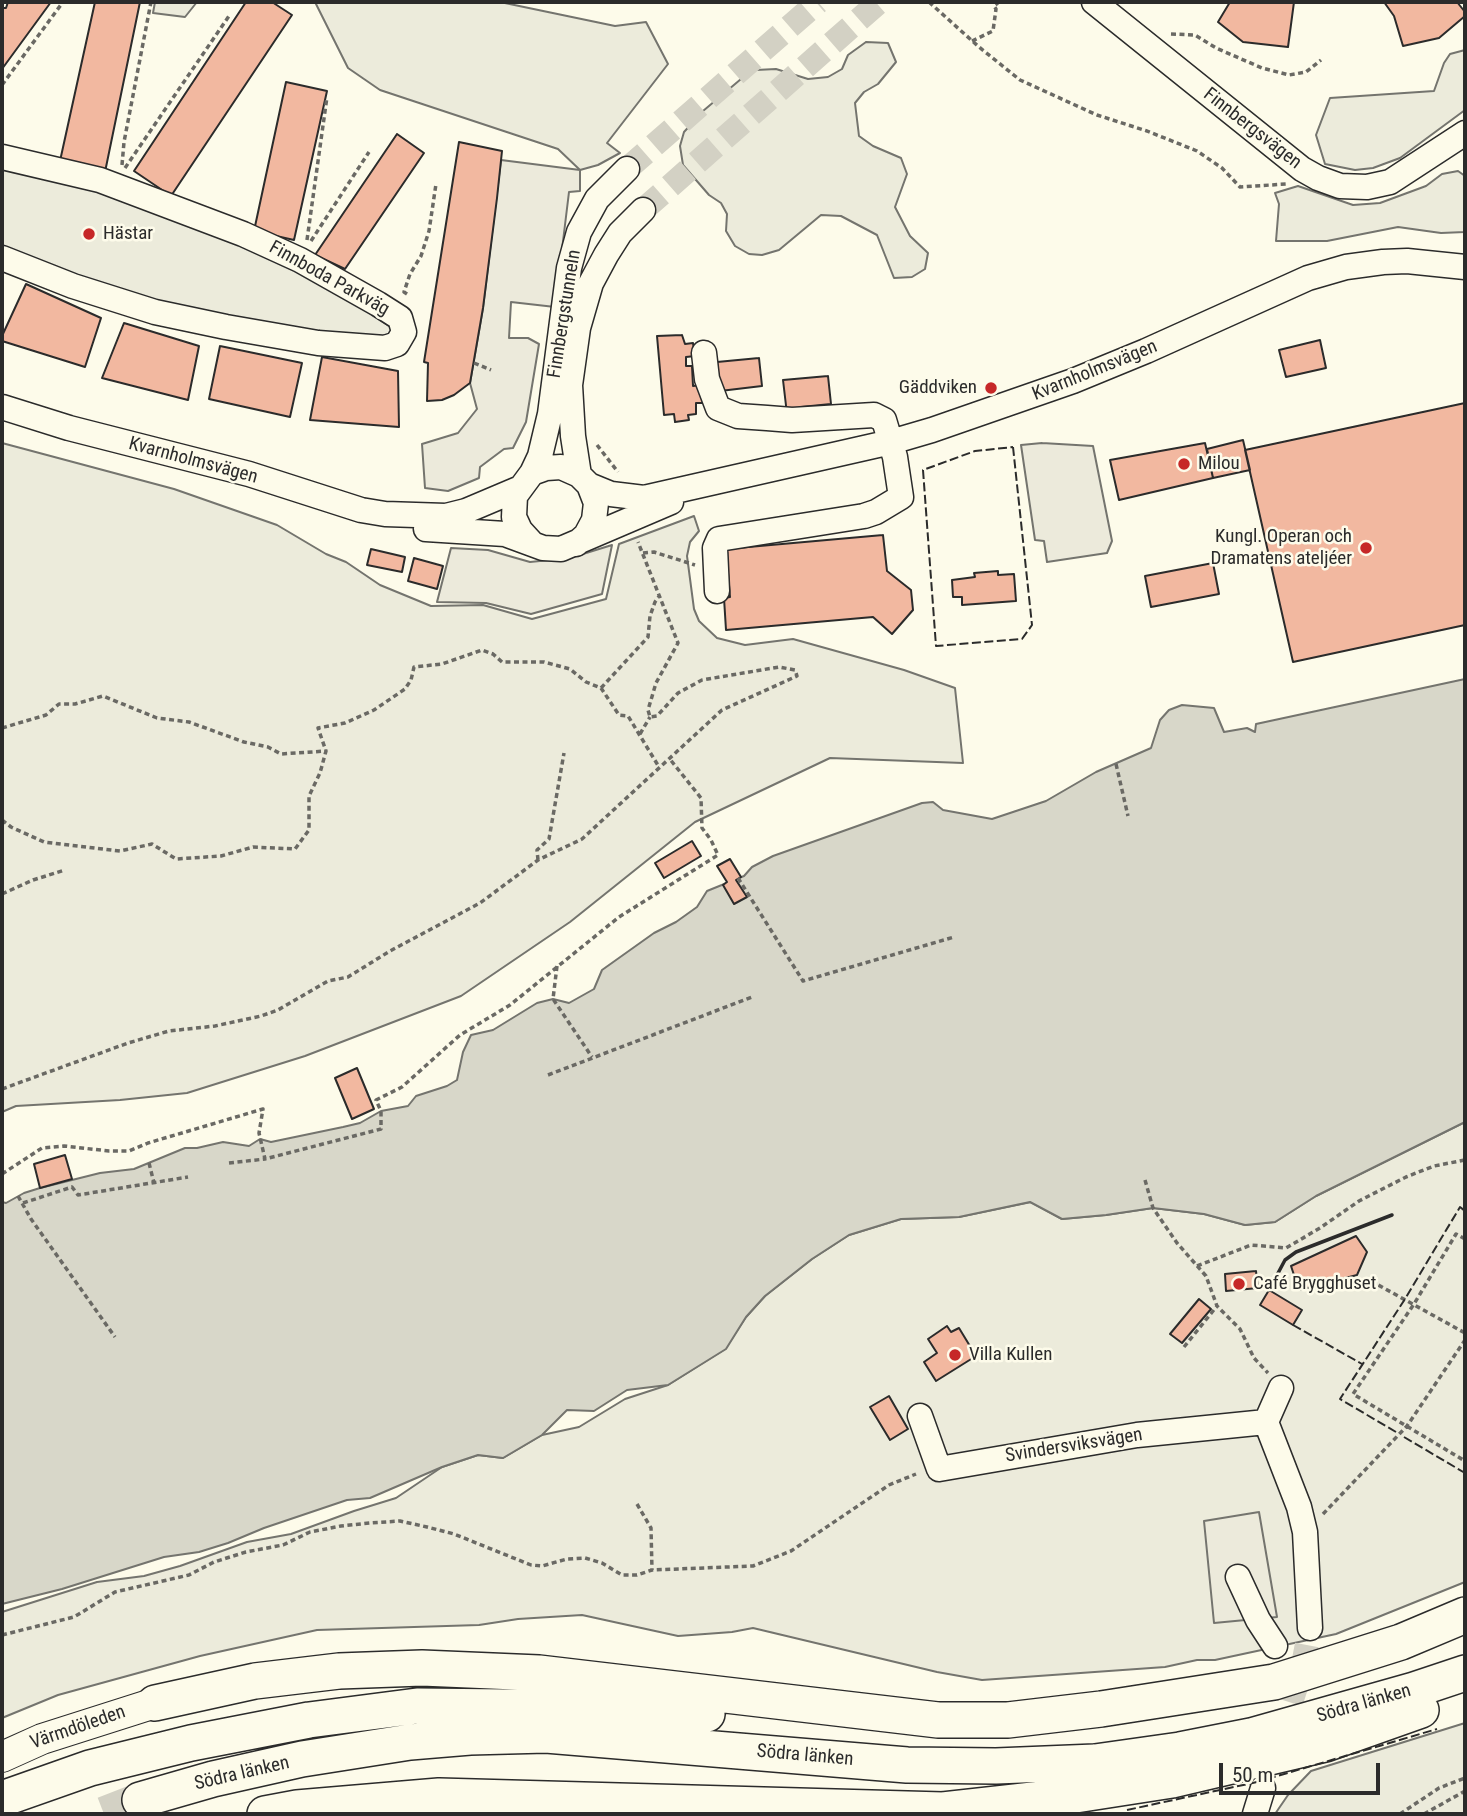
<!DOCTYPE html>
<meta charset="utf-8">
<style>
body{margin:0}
#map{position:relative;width:1467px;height:1816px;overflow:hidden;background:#fdfbea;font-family:"Roboto Condensed",sans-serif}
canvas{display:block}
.frame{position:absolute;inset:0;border:4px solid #2b2b2b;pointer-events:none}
.scale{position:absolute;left:1219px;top:1763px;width:161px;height:32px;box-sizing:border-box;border:4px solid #2b2b2b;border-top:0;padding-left:9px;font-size:21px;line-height:24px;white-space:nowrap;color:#2b2b2b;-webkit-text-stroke:5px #fdfbea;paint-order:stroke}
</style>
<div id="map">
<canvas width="1467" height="1816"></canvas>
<div class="frame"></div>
<div class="scale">50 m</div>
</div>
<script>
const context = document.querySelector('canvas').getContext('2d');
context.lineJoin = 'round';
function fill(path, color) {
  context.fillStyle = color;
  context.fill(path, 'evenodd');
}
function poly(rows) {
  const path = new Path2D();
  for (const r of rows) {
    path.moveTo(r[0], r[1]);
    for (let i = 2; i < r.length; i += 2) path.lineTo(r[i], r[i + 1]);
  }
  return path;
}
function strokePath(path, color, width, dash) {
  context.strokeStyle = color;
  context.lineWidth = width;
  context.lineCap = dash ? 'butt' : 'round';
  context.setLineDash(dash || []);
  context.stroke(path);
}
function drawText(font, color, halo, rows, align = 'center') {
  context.font = font + ' "Roboto Condensed",sans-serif';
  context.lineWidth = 5;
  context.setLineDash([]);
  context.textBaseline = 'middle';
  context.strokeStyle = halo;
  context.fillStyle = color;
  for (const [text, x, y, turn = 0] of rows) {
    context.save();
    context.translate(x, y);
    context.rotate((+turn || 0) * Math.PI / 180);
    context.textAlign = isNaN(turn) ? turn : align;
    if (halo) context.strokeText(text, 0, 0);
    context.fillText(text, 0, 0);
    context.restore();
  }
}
const green = poly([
 [155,2,197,2,185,17,153,13,155,2],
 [315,2,500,2,615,26,646,22,668,64,607,143,620,153,598,165,580,170,558,149,380,90,348,68,315,2],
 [866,42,888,43,896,62,878,84,864,92,855,103,859,136,873,146,901,158,907,174,895,207,910,236,928,253,925,269,912,277,894,278,877,235,841,216,821,215,779,250,762,255,749,254,735,246,726,231,727,214,721,203,709,195,683,165,680,146,684,132,703,111,741,79,756,70,776,69,808,79,828,77,842,69,848,55,866,42],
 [1465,50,1465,110,1400,158,1373,168,1355,170,1325,164,1316,135,1330,98,1434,91,1444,63,1450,54,1465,50],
 [2,167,107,193,185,219,324,283,392,328,389,342,211,319,2,252,2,167],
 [1458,171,1465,176,1465,232,1441,233,1398,227,1327,241,1276,241,1279,204,1275,193,1298,186,1353,205,1380,203,1426,186,1442,174,1458,171],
 [2,443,174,489,277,525,326,554,346,562,380,585,431,606,483,605,532,619,606,599,619,544,694,516,699,531,690,542,687,556,694,609,699,621,717,638,745,645,793,639,904,670,955,688,963,763,830,758,695,822,570,922,461,996,305,1056,187,1093,120,1100,16,1106,2,1112,2,443],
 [1465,1122,1465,1582,1336,1634,1215,1660,1197,1660,1165,1667,982,1680,937,1672,753,1628,732,1632,678,1636,582,1615,518,1619,479,1625,317,1630,200,1656,58,1695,2,1718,2,1612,97,1582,144,1576,180,1566,247,1542,291,1534,354,1511,396,1498,442,1467,478,1455,503,1458,542,1435,579,1427,625,1399,668,1385,725,1349,746,1317,765,1296,812,1259,849,1235,901,1219,959,1217,1031,1202,1062,1219,1106,1215,1153,1208,1204,1214,1245,1225,1275,1222,1316,1196,1465,1122],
 [1465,1723,1465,1814,1275,1814,1288,1795,1311,1771,1465,1723]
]);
fill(green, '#ecebdb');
strokePath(green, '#74746e', 2);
const parking = poly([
 [501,160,580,170,580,191,569,192,555,307,511,302,509,338,528,338,539,344,526,422,513,448,504,449,480,467,479,478,448,491,425,488,422,444,458,433,477,409,470,383,483,308,501,160],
 [1042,443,1093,446,1112,541,1107,553,1047,562,1044,541,1035,540,1021,445,1042,443],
 [612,545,602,594,531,614,486,603,437,602,451,548,488,550,530,562,570,558,612,545],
 [1259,1512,1277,1617,1214,1623,1204,1521,1259,1512]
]);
fill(parking, '#eceadb');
strokePath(parking, '#74746e', 2);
const water = poly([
 [1465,679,1465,1122,1316,1196,1275,1222,1245,1225,1204,1214,1153,1208,1106,1215,1062,1219,1030,1202,959,1217,901,1219,849,1235,812,1259,765,1296,746,1317,726,1349,668,1385,627,1390,594,1411,567,1410,542,1435,503,1458,478,1455,442,1467,370,1498,347,1500,264,1528,228,1543,199,1552,164,1557,62,1589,2,1604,2,1202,6,1203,24,1193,40,1188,100,1173,134,1169,185,1148,197,1148,223,1142,249,1146,260,1139,271,1142,343,1127,360,1123,381,1111,408,1106,416,1096,447,1086,457,1080,463,1052,471,1035,493,1030,537,1003,553,999,569,1003,594,989,602,970,654,933,676,922,697,907,707,891,744,876,752,867,773,856,922,803,933,802,943,810,992,819,1046,801,1096,772,1151,748,1160,720,1169,710,1182,705,1214,708,1224,732,1247,728,1255,732,1256,724,1465,679]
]);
fill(water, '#d8d7c9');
strokePath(water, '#74746e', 2);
const building = poly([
 [8,2,51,2,2,69,2,8,6,8,8,2],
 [95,2,140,2,105,172,60,161,95,2],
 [246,2,272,2,292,15,171,196,134,171,246,2],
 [1230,2,1294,2,1288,47,1243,42,1218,22,1230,2],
 [1384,2,1457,2,1465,12,1465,16,1439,38,1403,46,1394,16,1384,2],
 [286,82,327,91,294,240,254,231,286,82],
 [397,134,424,153,345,269,315,255,397,134],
 [459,142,502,151,497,198,483,308,470,383,454,395,442,400,427,401,428,363,424,362,459,142],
 [26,284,101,318,85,367,2,341,2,336,26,284],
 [124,323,199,346,188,400,102,378,124,323],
 [682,335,685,344,693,343,695,356,686,357,686,366,692,366,693,386,701,385,704,403,696,403,696,414,688,415,689,420,675,422,674,414,664,415,657,336,682,335],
 [1320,340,1326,368,1286,377,1279,350,1320,340],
 [220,346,302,363,290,417,209,399,220,346],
 [322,357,398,371,399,427,310,420,322,357],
 [759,358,762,386,720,391,717,362,759,358],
 [828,376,831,404,801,407,802,412,787,414,783,380,828,376],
 [1465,403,1465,625,1293,662,1245,450,1465,403],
 [1243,440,1250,470,1213,478,1207,449,1243,440],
 [1205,443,1213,478,1119,500,1110,460,1205,443],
 [883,535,887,571,911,590,913,610,892,634,873,617,726,630,724,598,730,597,726,549,883,535],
 [371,549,405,557,402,572,367,565,371,549],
 [414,558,443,566,437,589,408,581,414,558],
 [1213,563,1219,594,1151,607,1145,576,1213,563],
 [998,571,998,575,1014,574,1016,601,962,605,962,597,953,597,952,580,975,577,974,573,998,571],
 [692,841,701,856,664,878,655,863,692,841],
 [730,859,741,877,736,880,747,897,734,904,723,885,727,882,717,866,730,859],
 [357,1068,374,1109,352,1119,335,1078,357,1068],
 [65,1155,72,1179,40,1188,34,1164,65,1155],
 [1356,1236,1367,1252,1357,1275,1299,1290,1291,1266,1356,1236],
 [1256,1271,1258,1288,1226,1291,1225,1274,1256,1271],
 [1269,1290,1302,1310,1293,1325,1260,1305,1269,1290],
 [1199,1299,1211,1309,1182,1343,1170,1334,1199,1299],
 [947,1326,951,1332,959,1328,976,1356,936,1381,924,1362,937,1353,928,1339,947,1326],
 [889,1396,908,1429,890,1440,870,1407,889,1396]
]);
fill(building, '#f2b8a0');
strokePath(building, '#2b2b2b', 2);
strokePath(poly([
 [627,169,818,2],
 [643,210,879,2],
 [1280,1737,1303,1665,1310,1628]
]), '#d3d1c4', 24, [24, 12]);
strokePath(poly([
 [104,1814,140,1800]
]), '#d3d1c4', 35, [35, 18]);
const minor = poly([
 [1094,2,1302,169,1318,178,1340,186,1367,187,1390,182,1465,133],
 [2,157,100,180,243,234,300,260,378,304,400,318,404,332,397,344,385,348,318,343,226,327,155,312,73,286,2,258],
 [704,353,707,379,718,408,738,416,767,418,792,420,874,415,884,420,895,457,901,497,876,512,864,516,719,539,715,548,717,591],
 [2,407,69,428,249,474,361,510,385,514,446,516,466,511,518,489],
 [532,473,540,456,550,414,569,268,579,232,597,199,627,169],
 [579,475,573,436,570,385,578,328,591,283,606,255,620,233,643,210],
 [426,529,505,534,543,548,561,549,671,502],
 [531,542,520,530,514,517,515,496,532,473,546,468,561,467,579,475,589,485,611,494,644,498,891,442,932,430,1073,381,1146,351,1308,278,1346,267,1383,262,1407,261,1465,267],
 [576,544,586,535,594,520,596,503,589,485],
 [1281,1388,1266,1422,1299,1507,1305,1532,1310,1628],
 [920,1416,939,1469,1137,1435,1266,1422],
 [1238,1577,1258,1620,1275,1646],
 [1255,1814,1263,1788]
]);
const major = poly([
 [2,1757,42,1739,155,1703]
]);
const highway = poly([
 [155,1703,255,1681,339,1671,422,1668,539,1673,938,1720,1008,1720,1101,1709,1274,1682,1401,1642,1465,1615],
 [2,1799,90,1768,191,1743,309,1720,417,1706,596,1708,707,1714],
 [140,1800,213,1779,302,1759,410,1742,470,1737,546,1735,907,1765,996,1766,1095,1762,1180,1750,1251,1736,1414,1690,1465,1673],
 [265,1814,297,1808,439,1796,943,1810,1069,1796,1172,1780,1325,1744,1421,1710]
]);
strokePath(minor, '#2b2b2b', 27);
strokePath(major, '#2b2b2b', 32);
strokePath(highway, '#2b2b2b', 38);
strokePath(poly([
 [929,2,979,47,1020,80,1097,115,1147,131,1197,151,1222,168,1240,187,1286,184],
 [1171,34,1195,35,1216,48,1262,68,1289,75,1306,72,1321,60],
 [972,41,993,31,996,9,994,6,999,2],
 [2,85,63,2],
 [122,165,124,142,151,2],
 [125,168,229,16],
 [307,240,327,97],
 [311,241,369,152],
 [407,294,404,292,410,274,421,256,429,231,436,184],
 [474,363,491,370],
 [597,445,618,472],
 [643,553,654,552,695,565],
 [601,688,648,637,650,616,655,602,660,595],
 [2,728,46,715,59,704,75,704,103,696,157,718,189,722,244,742,268,747,281,754,326,751],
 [640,734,650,717],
 [1116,764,1128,816],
 [2,820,11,827,44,842,120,851,152,844,176,859,221,856,253,847,295,849,309,830,309,796,320,773,326,751,318,728,345,723,374,710,405,689,411,680,414,667,442,664,482,650,493,654,502,662,544,662,570,669,586,682,601,688,619,715,628,716,659,767],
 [538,860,537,850,549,839,564,753],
 [738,878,803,981,954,937],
 [2,894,33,880,65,870],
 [557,966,553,999,592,1057],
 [548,1075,752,997],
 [2,1089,128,1043,169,1031,215,1026,261,1016,278,1010,328,981,348,977,390,951,480,903,538,860,582,839,722,710,797,676,795,670,779,667,702,680,678,693,657,716,650,717,648,710,656,683,678,643,638,542],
 [149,1163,154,1183],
 [229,1163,265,1159],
 [2,1174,42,1148,64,1146,109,1151,129,1151,148,1143,263,1109,259,1133,265,1159,381,1129,381,1111,376,1100,402,1087,460,1035,510,1005,619,917,718,855,711,840,702,828,701,798,669,758],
 [1145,1180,1153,1208,1177,1243,1206,1276,1217,1306,1240,1329,1254,1358,1268,1373],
 [18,1196,31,1219,115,1337],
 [23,1203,72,1187,78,1195,188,1177],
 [1465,1239,1456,1234,1414,1304,1353,1394,1465,1461],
 [1197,1266,1251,1245,1286,1248,1320,1228,1359,1201,1406,1177,1434,1166,1465,1160],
 [1371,1281,1465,1333],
 [1184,1347,1217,1306],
 [637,1504,651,1528,652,1570],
 [1323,1514,1407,1426,1465,1340],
 [2,1635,74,1617,115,1592,189,1575,214,1562,246,1552,283,1545,310,1532,341,1526,370,1523,400,1521,427,1527,454,1534,531,1565,542,1566,567,1559,585,1558,602,1563,622,1575,637,1575,652,1570,753,1566,791,1551,889,1485,916,1474],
 [1400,1814,1439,1788,1465,1778],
 [1424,1814,1465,1791]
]), '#6a6964', 3.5, [5, 3.5]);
strokePath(minor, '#fdfbea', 24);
strokePath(major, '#fdfbea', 30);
strokePath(highway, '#fdfbea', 35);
strokePath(poly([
 [1013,447,1032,625,1022,639,936,646,923,470,975,451,1013,447],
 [1293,1325,1362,1364],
 [1396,1432,1340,1399,1405,1299,1460,1207,1465,1211],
 [1404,1437,1465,1473],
 [1267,1779,1437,1729],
 [1127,1810,1257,1782]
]), '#2b2b2b', 2, [9, 3.5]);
strokePath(poly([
 [1269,1290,1285,1260,1296,1252,1392,1215]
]), '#2b2b2b', 3.5);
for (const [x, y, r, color] of [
 [89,234,7,"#c62828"],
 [991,388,7,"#c62828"],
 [1184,464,7,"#c62828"],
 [1366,548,7,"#c62828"],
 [1239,1284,7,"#c62828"],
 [955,1355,7,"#c62828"]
]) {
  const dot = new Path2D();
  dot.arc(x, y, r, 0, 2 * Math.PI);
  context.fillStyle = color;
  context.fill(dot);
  strokePath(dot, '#fdfbea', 2.5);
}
drawText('19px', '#2b2b2b', '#fdfbea', [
 ["Finnbergsvägen",1252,129,38],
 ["Finnboda Parkväg",329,279,29],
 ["Finnbergstunneln",565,314,-81],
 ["Kvarnholmsvägen",1095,371,-22],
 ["Kvarnholmsvägen",193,461,15],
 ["Svindersviksvägen",1074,1446,-9],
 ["Södra länken",1364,1704,-16],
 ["Värmdöleden",78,1728,-19],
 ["Södra länken",805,1756,5],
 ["Södra länken",242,1774,-13]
]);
drawText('19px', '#2b2b2b', '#fdfbea', [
 ["Hästar",103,234],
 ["Gäddviken",977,388,"right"],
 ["Milou",1198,464],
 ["Kungl. Operan och",1352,537,"right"],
 ["Dramatens ateljéer",1352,559,"right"],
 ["Café Brygghuset",1253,1284],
 ["Villa Kullen",969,1355]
], 'left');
</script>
